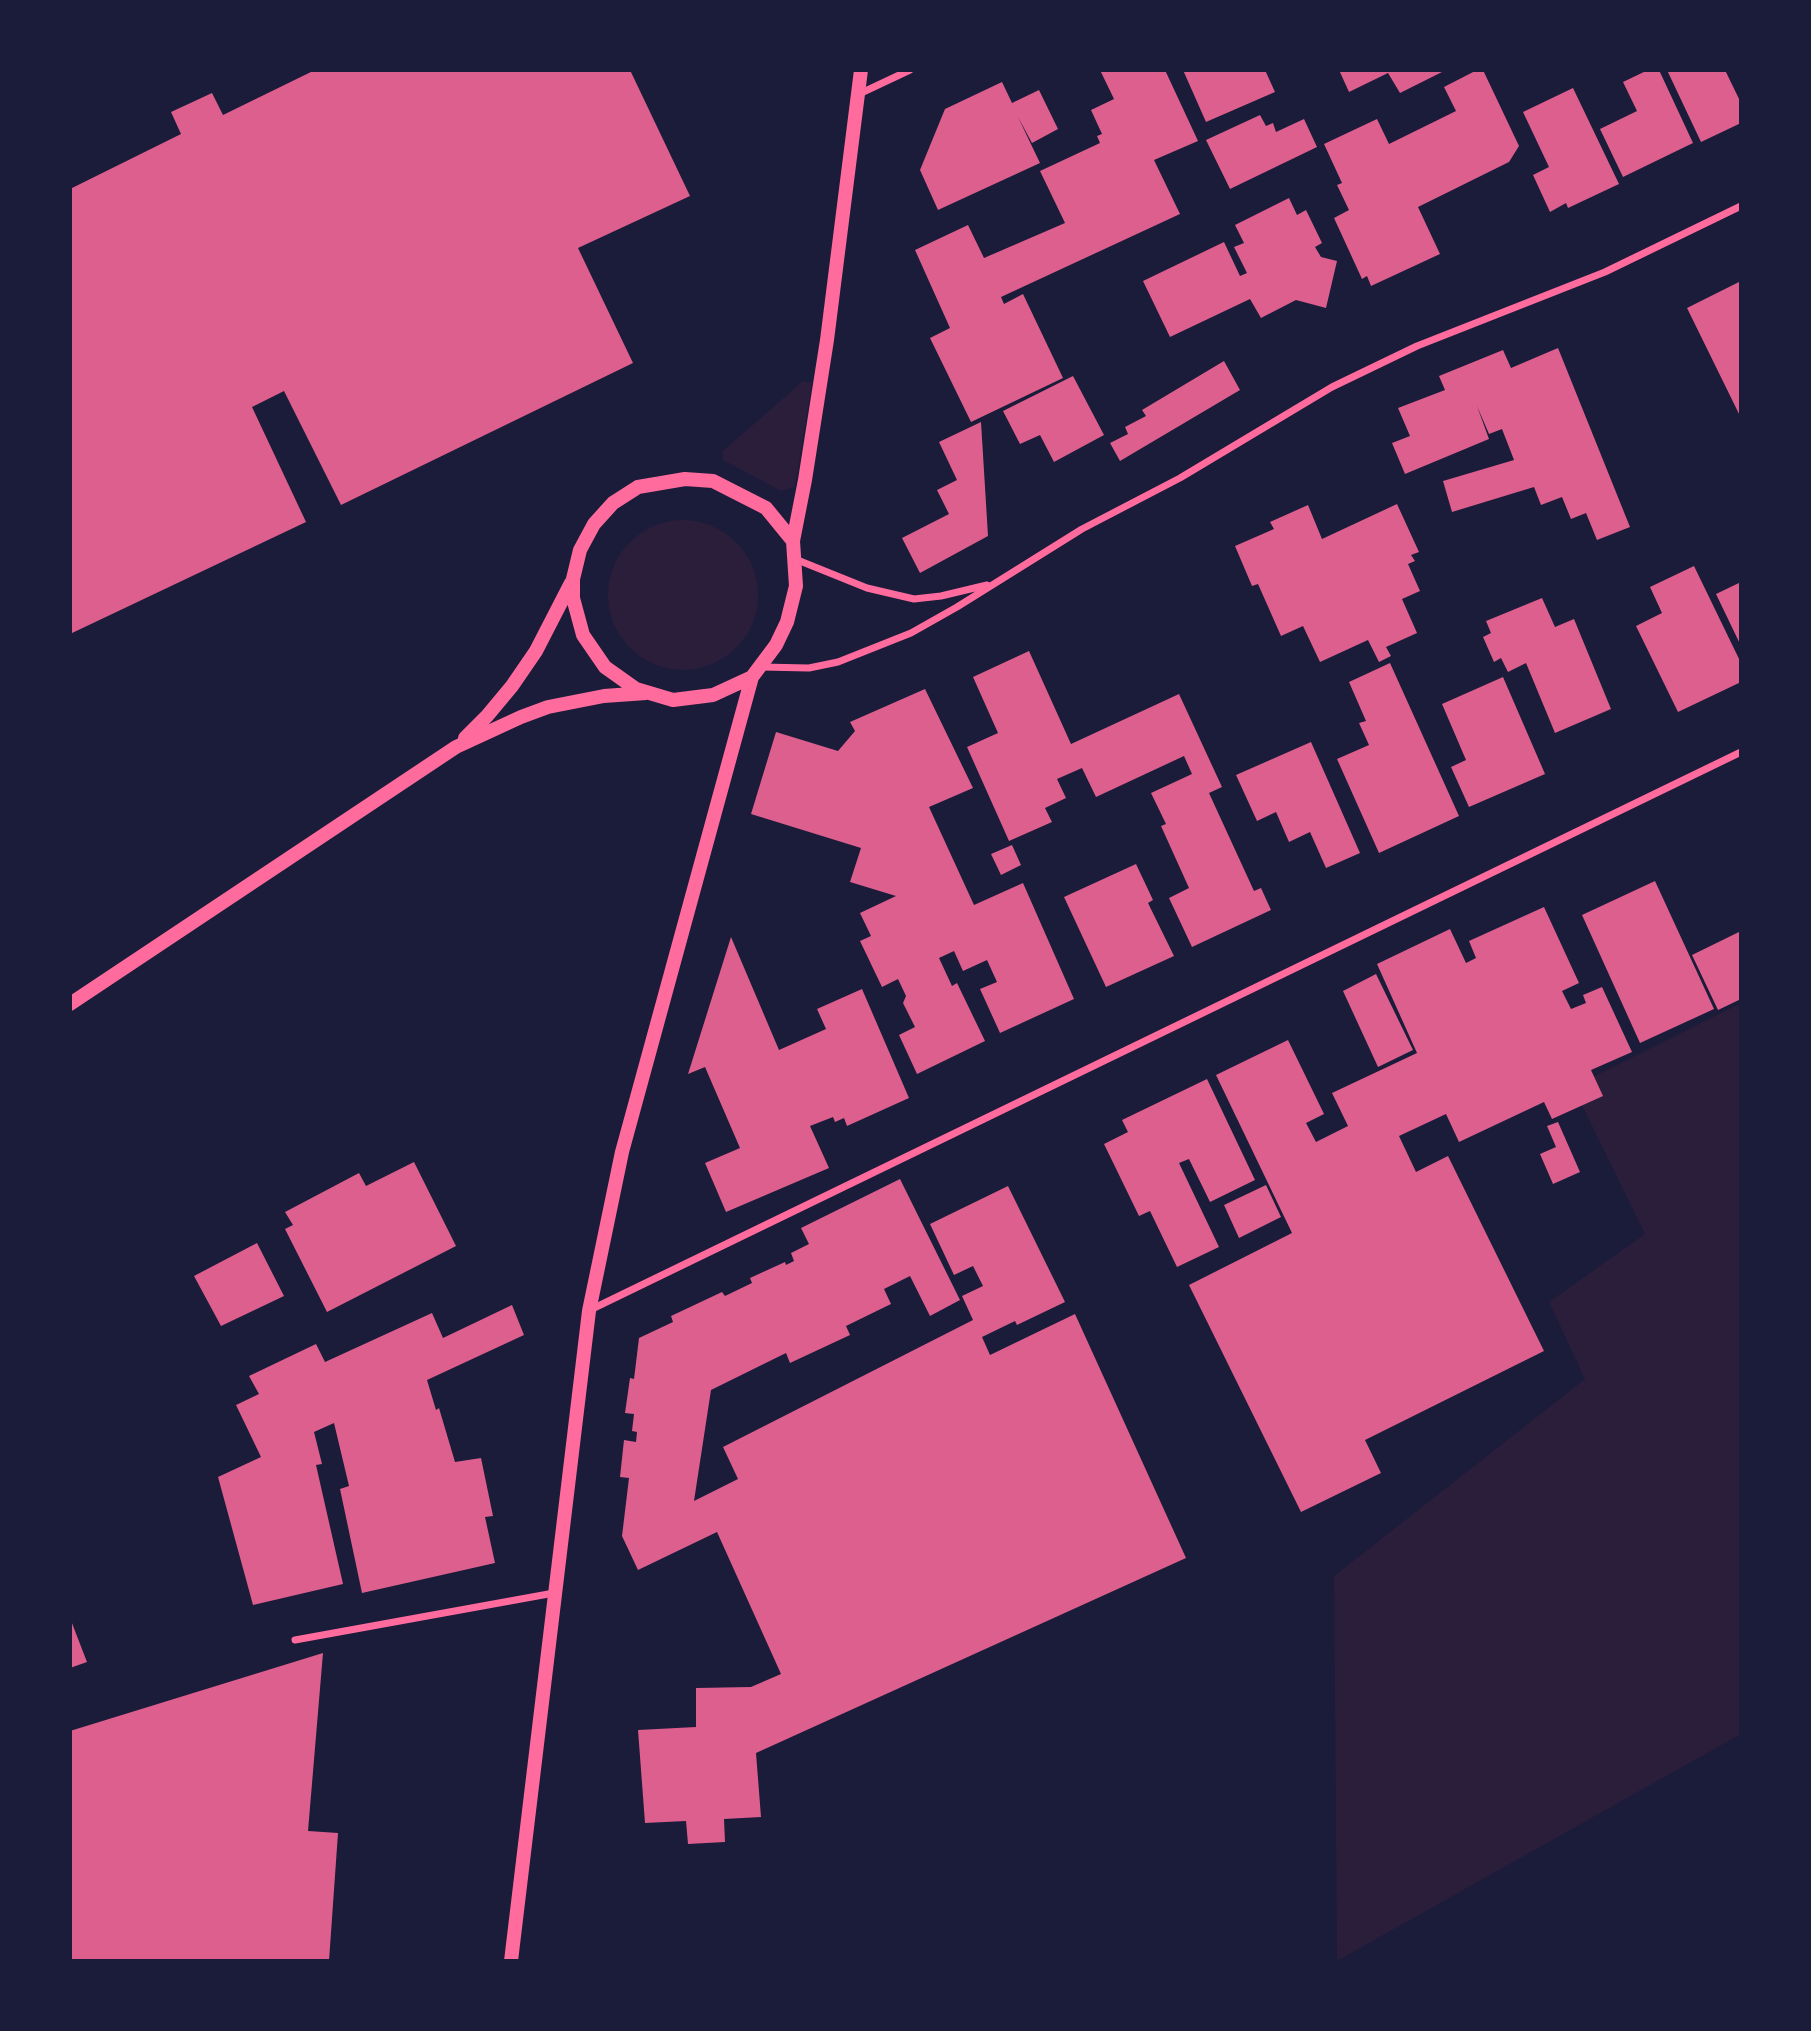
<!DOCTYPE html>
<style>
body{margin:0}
#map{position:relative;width:1811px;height:2031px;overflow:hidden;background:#1b1b3a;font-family:"Source Sans 3",sans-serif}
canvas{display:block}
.frame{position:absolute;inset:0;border:72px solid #1b1b3a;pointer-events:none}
</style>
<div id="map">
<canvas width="1811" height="2031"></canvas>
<div class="frame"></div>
</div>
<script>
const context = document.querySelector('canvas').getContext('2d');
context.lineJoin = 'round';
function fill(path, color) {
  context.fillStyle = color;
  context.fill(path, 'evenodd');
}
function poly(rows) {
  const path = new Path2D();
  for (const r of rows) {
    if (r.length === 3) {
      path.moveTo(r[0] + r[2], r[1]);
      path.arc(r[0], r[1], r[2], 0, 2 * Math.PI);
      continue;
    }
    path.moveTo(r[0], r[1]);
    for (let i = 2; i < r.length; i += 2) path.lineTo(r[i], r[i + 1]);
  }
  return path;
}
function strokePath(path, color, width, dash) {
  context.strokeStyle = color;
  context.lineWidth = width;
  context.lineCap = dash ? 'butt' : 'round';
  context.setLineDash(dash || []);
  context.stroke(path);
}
fill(poly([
 [803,381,812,383,795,487,781,491,723,460,723,451],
 [683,595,75],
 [1741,1003,1741,1734,1337,1961,1334,1576,1585,1379,1549,1302,1645,1234,1573,1087]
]), '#2a1e3b');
fill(poly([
 [315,70,630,70,690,196,578,248,633,363,341,505,284,391,252,407,306,522,70,634,70,189,181,134,171,112,212,93,223,115],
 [1100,70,1165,70,1198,141,1154,160,1180,214,1001,297,1004,304,1023,294,1063,378,971,422,930,338,950,328,915,250,968,225,984,258,1065,223,1040,171,1100,143,1097,136,1102,134,1091,110,1114,99],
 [1183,70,1265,70,1275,92,1206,122],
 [1339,70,1446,70,1400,93,1388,73,1349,92],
 [1477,70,1483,70,1519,146,1509,162,1418,207,1440,254,1371,286,1367,276,1362,279,1334,218,1349,210,1337,185,1342,183,1324,144,1377,119,1389,144,1456,111,1444,87],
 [1648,70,1659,70,1693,143,1623,177,1600,129,1637,111,1623,82],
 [1667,70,1725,70,1741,103,1741,123,1701,142],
 [1002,82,1012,103,1039,90,1058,129,1032,143,1018,117,1040,163,938,210,920,170,945,109],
 [1573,88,1619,184,1568,208,1566,203,1550,212,1533,175,1549,167,1523,112],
 [1260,115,1266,126,1273,123,1276,132,1304,119,1317,147,1230,189,1206,140],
 [1289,198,1297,215,1306,210,1322,243,1315,247,1321,257,1337,261,1326,308,1296,300,1261,318,1250,299,1170,337,1143,281,1224,242,1240,276,1247,273,1234,247,1244,243,1235,225],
 [1741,281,1741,418,1687,308],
 [1558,348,1630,527,1597,540,1586,513,1571,519,1562,497,1541,505,1534,487,1452,512,1443,481,1514,460,1502,429,1489,434,1477,406,1489,439,1405,474,1392,443,1410,436,1398,408,1445,390,1439,376,1503,350,1511,368],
 [1224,361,1240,390,1120,461,1110,443,1128,434,1125,427,1146,416,1142,410],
 [1073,376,1104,435,1054,462,1040,435,1020,444,1003,411],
 [981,422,988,536,920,573,902,538,949,514,937,490,957,480,939,442],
 [1397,504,1419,552,1411,555,1415,561,1408,564,1420,591,1402,599,1417,633,1386,647,1391,656,1379,662,1368,640,1320,662,1303,626,1281,636,1258,584,1252,586,1235,546,1274,529,1270,522,1308,505,1322,539],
 [1694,566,1741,663,1741,682,1678,712,1636,626,1662,613,1650,587],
 [1741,582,1741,646,1716,594],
 [1542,598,1555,627,1574,619,1611,709,1555,733,1526,663,1508,672,1501,658,1494,662,1483,637,1491,633,1486,621],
 [1029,651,1071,744,1179,694,1222,787,1209,793,1254,891,1261,888,1271,910,1192,947,1169,898,1189,888,1161,826,1166,824,1151,793,1192,774,1184,756,1096,797,1082,768,1057,779,1066,798,1045,808,1052,822,1009,841,967,747,998,733,973,677],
 [1390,663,1459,816,1379,853,1337,759,1369,745,1359,723,1366,721,1349,682],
 [1503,677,1545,774,1469,807,1451,767,1466,760,1442,704],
 [925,689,973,788,929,807,974,905,1023,883,1074,999,1000,1033,980,989,997,982,987,960,963,971,954,951,939,958,952,986,957,983,985,1041,917,1074,899,1035,915,1027,903,1003,906,996,898,979,882,987,860,941,871,936,860,913,896,896,850,882,861,848,751,814,776,732,838,751,855,731,850,722],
 [1311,742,1360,853,1326,868,1310,832,1289,842,1276,812,1257,821,1236,775],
 [1012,845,1021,865,1001,875,991,854],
 [1136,864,1153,900,1148,903,1174,956,1106,987,1064,897],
 [1655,881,1714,1009,1640,1043,1582,915],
 [1544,907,1579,983,1562,991,1571,1009,1586,1003,1583,995,1602,987,1632,1052,1591,1070,1603,1096,1552,1119,1544,1102,1459,1142,1446,1114,1399,1136,1416,1172,1448,1156,1544,1351,1365,1440,1381,1473,1301,1512,1189,1285,1292,1233,1216,1075,1288,1040,1324,1114,1306,1123,1316,1142,1348,1126,1332,1093,1417,1053,1377,964,1450,929,1466,963,1476,958,1469,941],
 [1741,931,1741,999,1718,1010,1692,955],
 [731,937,779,1050,826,1029,817,1009,862,989,909,1098,847,1126,844,1118,835,1122,833,1117,810,1126,829,1168,726,1212,705,1163,740,1148,705,1067,688,1074],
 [1376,974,1413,1050,1378,1067,1343,991],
 [1207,1079,1255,1180,1210,1202,1189,1159,1179,1163,1219,1247,1177,1267,1150,1211,1139,1216,1104,1144,1128,1132,1122,1120],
 [1558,1122,1580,1172,1553,1184,1540,1154,1556,1147,1547,1126],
 [414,1162,456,1246,327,1312,285,1229,293,1225,285,1212,359,1173,366,1186],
 [900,1179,960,1300,930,1316,910,1276,884,1289,891,1304,846,1326,850,1335,790,1363,786,1353,711,1390,694,1501,738,1479,723,1447,973,1320,962,1296,983,1286,973,1266,954,1275,930,1224,1008,1186,1065,1302,1017,1325,1015,1321,982,1337,990,1355,1075,1314,1186,1558,756,1753,761,1817,724,1819,725,1842,688,1844,686,1821,645,1823,638,1730,696,1727,696,1688,751,1687,781,1674,717,1532,638,1570,622,1536,629,1478,620,1477,624,1440,636,1442,637,1432,632,1431,634,1414,625,1413,630,1378,634,1379,639,1338,673,1322,671,1316,722,1292,725,1296,752,1283,750,1278,785,1262,786,1265,794,1261,791,1253,809,1244,801,1228],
 [1266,1185,1281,1217,1239,1238,1224,1205],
 [257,1243,284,1296,221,1326,194,1276],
 [512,1305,524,1335,427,1380,436,1410,439,1408,455,1462,481,1458,493,1516,485,1517,495,1563,362,1593,340,1489,349,1486,334,1423,314,1432,322,1464,316,1465,343,1584,253,1605,218,1477,261,1457,236,1405,259,1394,249,1376,316,1344,325,1362,432,1313,443,1338],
 [70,1618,87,1662,70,1668],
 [323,1653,308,1831,338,1833,329,1961,300,1959,300,1961,70,1961,70,1731]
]), '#dd5f8e');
strokePath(poly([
 [859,94,910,70],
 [795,559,867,588,914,599,941,596,987,585],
 [761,667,809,668,838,662,911,633,957,607,1082,529,1180,478,1332,387,1417,346,1605,272,1741,206],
 [590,1310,1741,752],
 [295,1640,554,1593]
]), '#ff6b9d', 7);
strokePath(poly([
 [685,479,713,481,766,508,793,541,796,586,787,622,776,645,752,677,713,695,673,700,636,689,605,667,583,635,573,598,573,579,580,550,594,524,613,503,638,487,685,479],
 [793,541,805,480,827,340,861,70],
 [465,738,487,716,512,686,536,651,571,583],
 [70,1004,456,747,521,717,548,707,604,696,646,693],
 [511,1961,589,1311,622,1152,752,677]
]), '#ff6b9d', 14);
</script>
